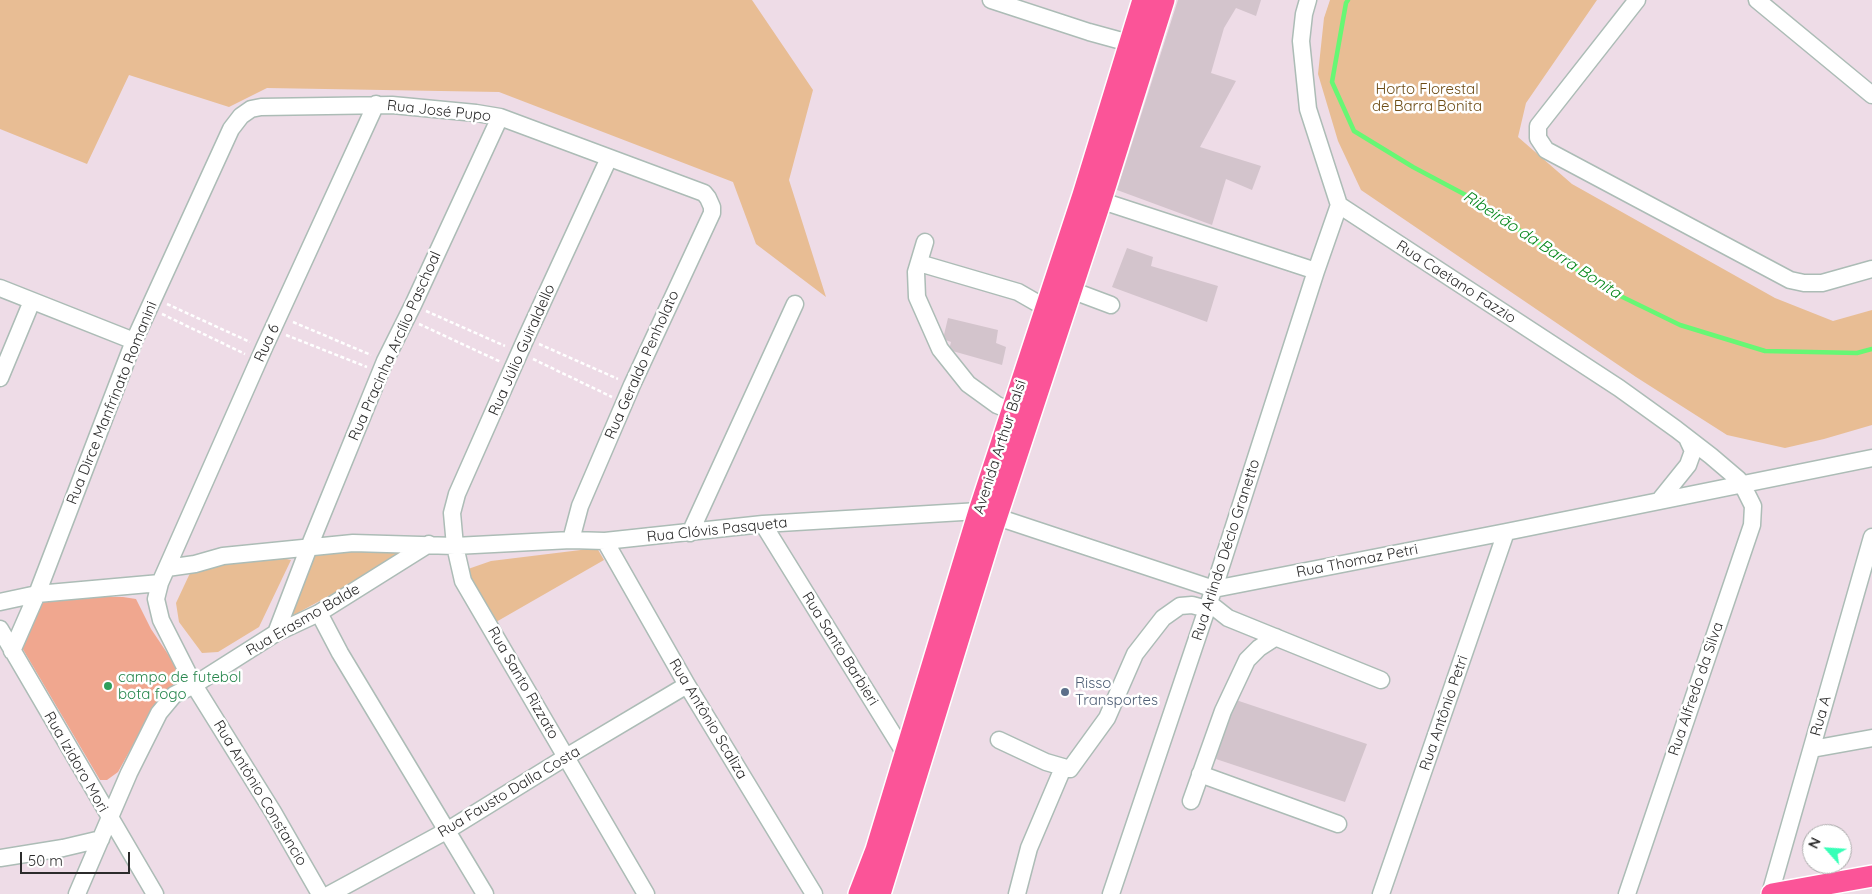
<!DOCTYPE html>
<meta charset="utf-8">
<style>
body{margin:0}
#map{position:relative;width:1872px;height:894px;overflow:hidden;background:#eedce7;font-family:Quicksand,sans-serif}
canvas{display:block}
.north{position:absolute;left:1802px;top:824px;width:50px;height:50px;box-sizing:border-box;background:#fff;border:1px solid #aaa;border-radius:50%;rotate:296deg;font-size:14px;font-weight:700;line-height:20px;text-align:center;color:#2b2b2b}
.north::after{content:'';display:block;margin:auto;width:18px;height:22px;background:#37ffb7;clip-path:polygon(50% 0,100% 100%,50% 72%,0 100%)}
.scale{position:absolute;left:20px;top:852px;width:110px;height:22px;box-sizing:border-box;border:2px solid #2b2b2b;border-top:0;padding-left:6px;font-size:15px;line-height:18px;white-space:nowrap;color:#2b2b2b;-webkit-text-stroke:4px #fff;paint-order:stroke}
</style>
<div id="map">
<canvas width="1872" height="894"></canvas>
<div class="north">N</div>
<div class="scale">50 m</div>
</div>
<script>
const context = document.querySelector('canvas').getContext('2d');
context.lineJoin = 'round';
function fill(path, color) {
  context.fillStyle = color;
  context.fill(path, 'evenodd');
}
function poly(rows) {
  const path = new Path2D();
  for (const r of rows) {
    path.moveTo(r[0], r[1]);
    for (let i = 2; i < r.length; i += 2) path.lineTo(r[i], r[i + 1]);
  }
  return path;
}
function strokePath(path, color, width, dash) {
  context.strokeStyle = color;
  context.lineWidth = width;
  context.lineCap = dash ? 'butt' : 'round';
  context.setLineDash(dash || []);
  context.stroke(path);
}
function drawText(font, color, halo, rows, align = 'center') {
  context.font = font + ' Quicksand,sans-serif';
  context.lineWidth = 5;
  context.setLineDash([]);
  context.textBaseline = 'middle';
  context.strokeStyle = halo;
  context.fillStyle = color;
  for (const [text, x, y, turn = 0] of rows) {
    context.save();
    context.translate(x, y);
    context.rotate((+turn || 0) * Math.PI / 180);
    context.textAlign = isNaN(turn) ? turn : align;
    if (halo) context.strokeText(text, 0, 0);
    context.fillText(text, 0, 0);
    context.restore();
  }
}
fill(poly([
 [0,0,752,0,813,90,789,180,826,297,756,244,733,182,499,92,267,88,229,107,129,75,87,164,0,129],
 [1330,0,1597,0,1526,103,1518,137,1572,184,1775,298,1833,321,1872,310,1872,425,1824,439,1785,448,1727,435,1636,377,1361,190,1338,141,1318,74,1324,18],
 [417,548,292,616,313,553],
 [597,548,604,560,496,622,468,575,468,569,491,561],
 [273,556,291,560,259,627,218,652,202,653,179,622,176,603,191,571,225,562]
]), '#e8bd94');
fill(poly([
 [74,597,123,597,136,599,151,629,180,672,176,681,149,716,118,772,107,780,100,780,21,646,23,638,43,602]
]), '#f0a78f');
strokePath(poly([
 [1348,0,1346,3,1332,82,1354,131,1413,167,1477,201,1602,287,1680,325,1765,351,1857,353,1872,349]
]), '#67f774', 4.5);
fill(poly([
 [1178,0,1261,0,1256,16,1236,8,1224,28,1211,73,1236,81,1200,147,1261,166,1252,190,1226,179,1212,225,1117,190],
 [1127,248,1153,257,1151,266,1218,286,1207,322,1112,287],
 [948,318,998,330,996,343,1006,347,1002,365,949,350,951,342,943,339],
 [1233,699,1367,744,1345,802,1216,759]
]), '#d3c4cc');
const minor = poly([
 [991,0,1089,32,1140,46],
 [1308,0,1304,14,1301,41,1308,109,1339,205,1619,388,1676,429,1711,456,1738,479,1742,484,1753,506,1752,525,1627,894],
 [1637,0,1538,126,1538,138,1546,150,1790,280,1804,283,1822,283,1872,269],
 [1757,0,1872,95],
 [609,158,526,338,457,494,452,513,455,546,463,581,646,894],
 [1090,197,1316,271],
 [925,242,916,272,917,297,940,349,968,384,997,405,1012,411],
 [919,263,1018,292,1046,308],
 [0,288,134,341],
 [1071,290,1111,305],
 [0,378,32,301],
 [1659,501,1688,465,1693,451,1687,438],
 [763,524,909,760],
 [690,533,795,304],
 [605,541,687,685,814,894],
 [167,568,195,564,223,556,353,543,455,546,571,540,605,541,763,524,979,511,1214,589,1506,532,1872,458],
 [0,602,37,594,160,583],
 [1209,603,1228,618,1381,680],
 [319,613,340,653,485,894],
 [0,629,155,894],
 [276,633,309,547,385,361,413,305,500,117],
 [12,651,37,594,134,341,231,129,241,116,251,109,261,107,392,105,476,113,500,117,704,193,708,198,712,207,712,213,632,385,580,506,571,540],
 [999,740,1046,762,1070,769,1107,718,1135,654,1163,618,1180,606,1192,605,1207,609],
 [1812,749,1872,738],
 [1200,774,1338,824],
 [1191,801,1223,711,1247,660,1259,648,1276,637],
 [0,858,63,848,101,839],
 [77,894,129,773,159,713,174,695,194,685,276,633,319,613,429,544],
 [320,894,273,812,194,685,161,620,156,599,160,583,264,348,376,104],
 [330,894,448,830,566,757,687,685],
 [1017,894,1029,848,1063,768],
 [1111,894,1216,582,1316,271,1339,205],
 [1381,894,1506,532],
 [1770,894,1872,537]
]);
const major = poly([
 [859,894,876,850,979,511,1083,195,1143,0],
 [880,894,990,537,1101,200,1164,0],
 [1772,894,1872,876]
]);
strokePath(minor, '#acbcb6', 19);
strokePath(major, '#fff', 24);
strokePath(poly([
 [167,304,250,342],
 [426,311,505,346],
 [162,314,245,354],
 [293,322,371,355],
 [419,324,501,362],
 [286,335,367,367],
 [539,344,618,379],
 [533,359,612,397]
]), '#fff', 2.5, [4, 2.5]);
strokePath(minor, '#fff', 16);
strokePath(major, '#fb5498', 21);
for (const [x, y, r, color] of [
 [108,686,5,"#2e9e5b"],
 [1065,692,5,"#5c6f8a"]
]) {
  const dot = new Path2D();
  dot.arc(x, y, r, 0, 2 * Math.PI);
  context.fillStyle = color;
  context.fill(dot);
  strokePath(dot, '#fff', 2);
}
drawText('15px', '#6d4c15', '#fff', [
 ["Horto Florestal",1427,89],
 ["de Barra Bonita",1427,106]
]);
drawText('15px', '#2b2b2b', '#fff', [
 ["Rua José Pupo",439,111,6],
 ["Rua Caetano Fazzio",1456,282,33],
 ["Rua 6",267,343,-65],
 ["Rua Pracinha Arcílio Paschoal",395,346,-66],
 ["Rua Júlio Guiraldello",522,350,-66],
 ["Rua Geraldo Penholato",642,365,-66],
 ["Rua Dirce Manfrinato Romanini",112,403,-68],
 ["Avenida Arthur Balsi",1000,447,-72],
 ["Rua Clóvis Pasqueta",717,530,-6],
 ["Rua Arlindo Décio Granetto",1226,550,-72],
 ["Rua Thomaz Petri",1357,561,-11],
 ["Rua Erasmo Balde",303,620,-30],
 ["Rua Santo Barbieri",840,649,58],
 ["Rua Santo Rizzato",523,683,60],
 ["Rua Alfredo da Silva",1696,689,-71],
 ["Rua Antônio Petri",1444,713,-71],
 ["Rua A",1821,716,-74],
 ["Rua Antônio Scaliza",708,719,59],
 ["Rua Izidoro Mori",76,762,60],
 ["Rua Fausto Dalla Costa",509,792,-31],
 ["Rua Antônio Constancio",260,793,59]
]);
drawText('15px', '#27864d', '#fff', [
 ["campo de futebol",118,677],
 ["bota fogo",118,694]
], 'left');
drawText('15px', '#4e5e75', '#fff', [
 ["Risso",1075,683],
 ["Transportes",1075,700]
], 'left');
drawText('italic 16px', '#07881c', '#fff', [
 ["Ribeirão da Barra Bonita",1542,245,33]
]);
</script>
